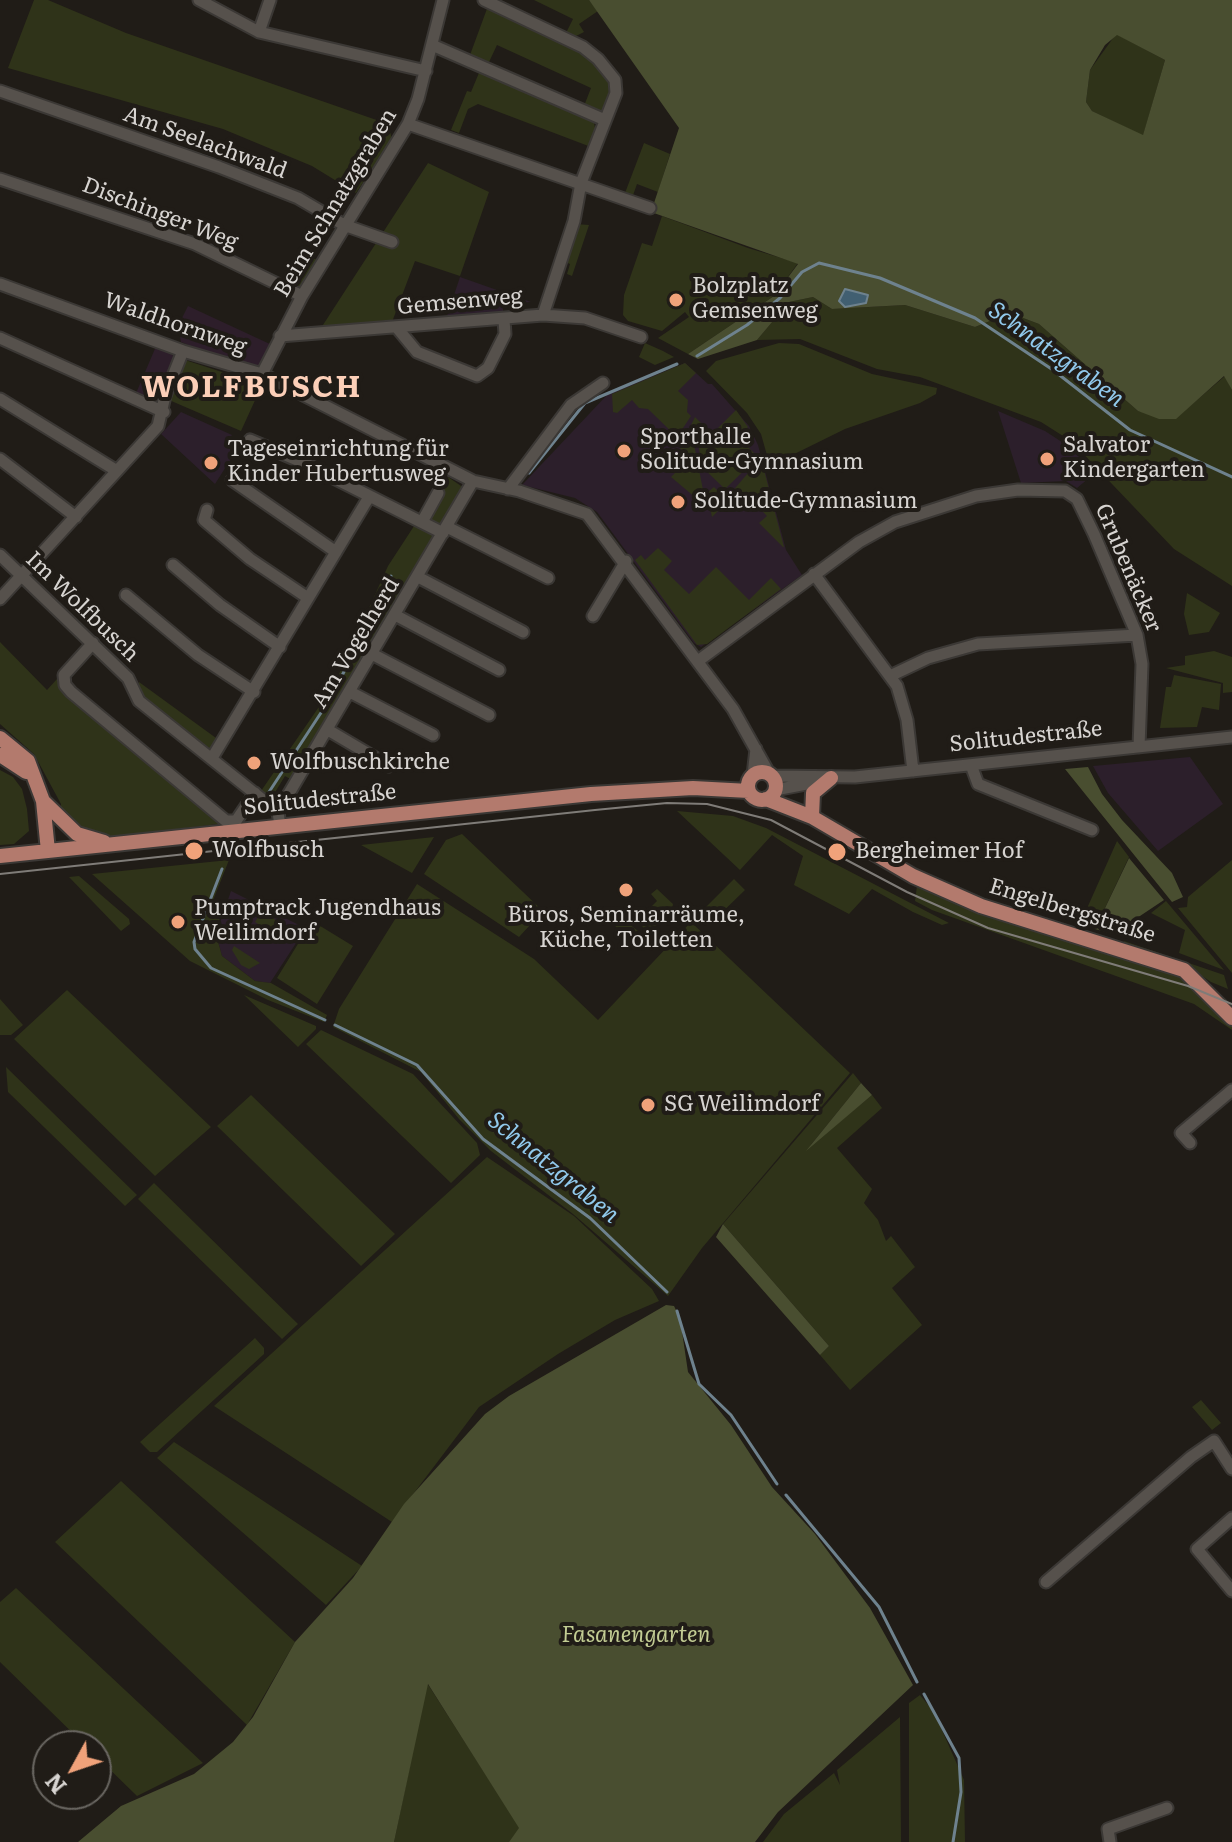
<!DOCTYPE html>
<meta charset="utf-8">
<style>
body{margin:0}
#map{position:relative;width:1232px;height:1842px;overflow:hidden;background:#201c17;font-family:Literata,serif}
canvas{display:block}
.north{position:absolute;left:32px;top:1730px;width:80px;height:80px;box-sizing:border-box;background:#201c17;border:2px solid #696661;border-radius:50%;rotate:230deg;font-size:22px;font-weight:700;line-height:32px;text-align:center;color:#d7d4d1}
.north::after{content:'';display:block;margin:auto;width:28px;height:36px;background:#f0a27a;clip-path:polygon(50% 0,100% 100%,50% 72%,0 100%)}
</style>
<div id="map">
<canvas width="1232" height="1842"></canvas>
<div class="north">N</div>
</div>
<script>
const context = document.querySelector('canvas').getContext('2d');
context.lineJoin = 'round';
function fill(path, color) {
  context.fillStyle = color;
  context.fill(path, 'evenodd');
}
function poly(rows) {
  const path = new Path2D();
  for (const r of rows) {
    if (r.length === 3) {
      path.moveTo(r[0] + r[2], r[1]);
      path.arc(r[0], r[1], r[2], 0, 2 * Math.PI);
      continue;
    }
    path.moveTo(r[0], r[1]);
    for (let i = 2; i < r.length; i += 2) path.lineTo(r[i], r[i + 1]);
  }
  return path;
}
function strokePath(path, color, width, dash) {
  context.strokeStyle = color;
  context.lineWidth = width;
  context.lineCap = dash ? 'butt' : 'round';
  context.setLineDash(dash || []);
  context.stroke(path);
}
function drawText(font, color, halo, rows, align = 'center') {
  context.font = font + ' Literata,serif';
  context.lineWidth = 8;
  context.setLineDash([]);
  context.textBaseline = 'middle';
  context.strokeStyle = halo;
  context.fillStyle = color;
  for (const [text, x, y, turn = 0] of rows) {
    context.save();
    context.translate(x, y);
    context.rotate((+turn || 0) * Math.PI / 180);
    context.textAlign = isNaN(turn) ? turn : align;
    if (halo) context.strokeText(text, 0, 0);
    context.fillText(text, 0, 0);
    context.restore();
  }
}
fill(poly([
 [188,306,272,345,261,367,257,370,238,364,181,342,178,326],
 [157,344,175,357,161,397,152,404,134,398]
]), '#2d1e2a');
fill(poly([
 [460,277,531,302,503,304,503,312,446,319],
 [685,363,708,384,712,384,749,426,758,445,786,550,802,575,701,647,694,643,597,512,575,498,522,485,607,395],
 [998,411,1045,431,1068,446,1095,473,1077,488,1066,481,1021,483],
 [181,412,232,435,230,438,241,443,215,484,161,434],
 [1190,757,1223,804,1158,851,1108,793,1093,766],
 [231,891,299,925,294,933,300,937,270,983,255,981,222,956,216,934]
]), '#2c1f2b');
fill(poly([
 [34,0,48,0,126,33,388,124,392,139,356,193,312,166,223,129,8,68],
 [534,0,589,0,598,11,579,24,584,32,572,38,565,35,573,19],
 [488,6,578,49,594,62,611,85,603,112,584,106,591,88,497,45,489,62,470,55],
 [1116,34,1165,60,1143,136,1092,111,1086,102,1090,70],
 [481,68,570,108,594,123,596,132,591,147,478,104,468,109,459,133,451,130,467,91,471,92],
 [644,143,670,154,658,192,637,184,632,198,625,193],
 [428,163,489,192,460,276,415,261,392,322,321,328],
 [662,216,748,248,798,263,774,296,688,354,658,338,689,317,685,312,662,331,628,321,623,315,624,295,642,243,652,246],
 [575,224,589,225,572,276,567,274,570,264,563,261],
 [303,253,319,261,305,286,299,287,288,282],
 [813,297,832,309,905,305,975,327,1010,313,1039,324,1138,411,1176,418,1225,376,1232,390,1232,586,1174,549,1071,441,1041,422,920,377,877,369,800,339,757,340,789,302],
 [645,343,663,351,674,357,655,365,639,357],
 [779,343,799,344,872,374,937,388,936,394,920,403,845,429,770,466,761,434,747,413,706,371,716,361],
 [185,360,262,385,241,431,169,400],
 [685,363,696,373,678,391,688,400,687,412,691,416,677,437,648,409,639,408,632,400,617,413,613,412,612,394],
 [736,410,748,427,738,437,758,457,725,489,702,467,697,437,690,427,695,417,712,434],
 [688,432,693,439,703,490,696,498,671,477,689,459,679,447],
 [761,458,784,547,783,547,759,523,767,516,744,492,735,499,730,494],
 [448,477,464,488,442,527,429,520,439,489],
 [714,487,728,501,712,517,707,493],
 [416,523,435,532,436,537,292,780,285,776,274,794,280,799,273,801,261,791,334,685,388,566],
 [658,548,672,561,664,570,689,594,716,567,749,600,771,578,781,589,707,644,697,645,635,560,641,555,645,560],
 [1187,593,1220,613,1209,632,1189,635,1184,614],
 [0,642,47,690,57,679,65,685,218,816,218,824,112,837,99,836,60,814,61,804,34,754,0,724],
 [1214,651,1232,657,1232,692,1223,693,1223,683,1166,668,1185,665,1185,656],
 [1174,675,1221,684,1219,710,1202,707,1197,727,1160,728,1166,687,1171,687],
 [139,682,216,738,218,742,212,750,145,700,139,694],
 [0,770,13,777,22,789,27,809,29,831,14,844,0,845],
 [677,811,733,816,766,828,949,923,942,925,913,912,872,889,849,914,794,885,803,856,772,835,740,870],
 [462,834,543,911,519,937,424,874,446,840],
 [434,837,412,873,361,845],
 [1117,841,1129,857,1095,929,1080,924],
 [229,860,212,903,222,909,216,934,222,956,255,981,271,983,327,1015,324,1022,268,1000,190,961,92,874],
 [1232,860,1232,973,1178,908,1187,907,1188,897],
 [79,876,129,919,130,924,121,931,69,877],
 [734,879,745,890,708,926,698,915],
 [912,883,1185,975,1232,1025,1232,1030,1194,1004,932,910,915,901,917,886],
 [417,884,534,959,598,1020,691,922,850,1073,702,1248,668,1296,573,1214,491,1151,459,1119,421,1072,333,1027,339,1009],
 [657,889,673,904,672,910,653,929,645,929,637,921,657,901,651,894],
 [1166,901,1224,970,1179,953,1185,930,1151,913],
 [261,912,272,916,284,931,279,938,255,922],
 [619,916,638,931,631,941,612,923],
 [312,921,353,946,317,1004,277,978],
 [1124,941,1224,975,1228,989,1211,982,1184,964,1125,945],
 [234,946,260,963,249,969,241,965,232,950],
 [67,990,211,1127,155,1176,14,1039],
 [244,995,316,1026,316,1029,298,1047],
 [0,999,23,1025,11,1035,0,1035],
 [321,1030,413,1074,477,1143,480,1155,451,1183,306,1044],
 [6,1067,137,1195,125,1206,8,1092],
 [853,1073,861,1083,810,1146,872,1095,882,1108,837,1148,872,1189,864,1203,878,1220,886,1241,891,1236,915,1267,892,1288,922,1325,850,1390,820,1355,829,1346,723,1224],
 [251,1095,395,1234,361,1266,217,1126],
 [487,1157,574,1216,652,1289,659,1301,615,1320,558,1354,479,1407,392,1522,214,1406],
 [154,1183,298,1324,282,1339,138,1199],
 [255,1338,264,1348,264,1354,157,1452,150,1452,140,1442],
 [1201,1400,1221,1423,1212,1430,1192,1407],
 [174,1442,362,1566,326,1605,157,1458],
 [121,1481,295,1642,247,1725,55,1542],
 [16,1588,203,1763,137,1796,96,1756,96,1746,86,1746,0,1662,0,1602],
 [427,1683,520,1828,509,1842,394,1842],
 [920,1695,934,1712,964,1780,965,1842,909,1842,909,1703],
 [900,1717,901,1842,763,1842,784,1814,834,1773,840,1785,837,1770]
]), '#2f3319');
fill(poly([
 [589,0,1232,0,1232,390,1224,376,1176,419,1159,419,1138,411,1039,324,1010,313,975,327,905,305,832,309,813,297,789,302,757,340,698,359,688,354,774,296,798,264,651,212,679,128],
 [1117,35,1165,60,1143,135,1092,111,1086,102,1090,70,1105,45],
 [1088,767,1102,794,1122,820,1172,873,1183,897,1172,902,1065,769],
 [1129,858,1164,900,1113,934,1095,929],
 [861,1083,872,1095,806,1151],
 [723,1224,829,1346,820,1355,716,1237],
 [666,1305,674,1306,680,1318,688,1372,731,1425,772,1487,815,1534,870,1608,913,1685,778,1812,755,1842,509,1842,519,1828,428,1684,394,1842,78,1842,121,1806,194,1774,233,1742,253,1717,295,1642,353,1578,404,1504,485,1414,509,1396]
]), '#494e30');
const water = poly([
 [845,289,868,295,866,303,845,307,839,301,845,289]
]);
fill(water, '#415f71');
strokePath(water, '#6e828e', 2);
strokePath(poly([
 [697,356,747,325,780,298,802,272,819,263,880,278,975,318,1053,370,1130,430,1232,477],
 [529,473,585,403,677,364],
 [269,792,332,696,391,576],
 [222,869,194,942,195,949,211,968,325,1020],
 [335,1025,417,1065,483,1139,590,1218,667,1292],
 [677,1311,699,1384,731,1415,777,1484],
 [786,1495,879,1607,917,1682],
 [924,1694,959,1758,961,1792,953,1842]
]), '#6e828e', 3);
const minor = poly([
 [199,0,259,32,426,71],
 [484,0,583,47,598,59,615,80,616,93,581,183,574,221,543,315],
 [259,32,270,0],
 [432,45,605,120],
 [0,91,219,167,298,198,344,225,392,242],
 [408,124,650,208],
 [0,179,195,244,302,296],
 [0,284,183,351,262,374,473,481,519,491,587,514,733,709,770,775],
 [398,329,417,352,477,376,488,368,505,334,504,320],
 [280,336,543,315,585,318,641,337],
 [0,338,164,412],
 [262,374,302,296,408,124,418,99,443,0],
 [0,399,117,471],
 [247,444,250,440,304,463,443,533],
 [0,459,76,517],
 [232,480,336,552],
 [508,489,571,405,603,383],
 [207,510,204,520,250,559,308,598],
 [422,522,438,493],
 [447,527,548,578],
 [0,555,128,678,139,701,278,812],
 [173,565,220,605,280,647],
 [814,574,897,686,907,720,913,771],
 [418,577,523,632],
 [126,595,198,655,254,692],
 [0,599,158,426,165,396,183,351],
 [395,615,499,670],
 [593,616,626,561],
 [93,643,64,675,65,685,71,692,226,821,236,821,255,793],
 [372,654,489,715],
 [698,661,859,542,895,522,976,496,1018,490,1065,491,1077,499,1094,534,1137,635,1142,664,1139,747],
 [890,676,928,658,978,644,1137,635],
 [350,692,433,735],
 [328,730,389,766],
 [212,758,369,497],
 [971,765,978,784,1092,830],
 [753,775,756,749],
 [772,776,855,777,1232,737],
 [775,790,817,782],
 [280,826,278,812,473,481],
 [1190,1143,1181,1133,1232,1090],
 [1232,1518,1197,1549,1232,1591],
 [1046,1582,1191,1457,1214,1441,1232,1469],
 [1110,1842,1108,1829,1167,1808]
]);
const major = poly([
 [0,738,28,761,43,801,48,851],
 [0,755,26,772],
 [762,786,14],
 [766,799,812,817,913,876,981,906,1184,970,1232,1018],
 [43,801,77,834,104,842],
 [812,817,813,793,831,778],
 [0,856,591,794,693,788,749,791]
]);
strokePath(minor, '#3b3835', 15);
strokePath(major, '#3b3835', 18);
strokePath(minor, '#56514c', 11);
strokePath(major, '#b37a6d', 14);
strokePath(poly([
 [0,874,595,810,667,803,707,804,771,820,907,892,988,928,1188,986,1232,1004]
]), '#7f7c78', 2);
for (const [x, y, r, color] of [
 [676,300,8,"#f0a27a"],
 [624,451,8,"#f0a27a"],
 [1047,459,8,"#f0a27a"],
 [211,463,8,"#f0a27a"],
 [678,502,8,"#f0a27a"],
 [254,763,8,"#f0a27a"],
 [194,851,10,"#f0a27a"],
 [837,852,10,"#f0a27a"],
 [626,890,8,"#f0a27a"],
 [178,922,8,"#f0a27a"],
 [648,1105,8,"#f0a27a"]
]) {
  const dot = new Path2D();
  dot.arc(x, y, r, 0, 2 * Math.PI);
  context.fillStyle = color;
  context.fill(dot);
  strokePath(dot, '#201c17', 3);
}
drawText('22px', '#d7d4d1', '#201c17', [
 ["Am Seelachwald",205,143,20],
 ["Beim Schnatzgraben",336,203,-59],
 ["Dischinger Weg",160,214,21],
 ["Gemsenweg",460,302,-5],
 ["Waldhornweg",175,324,19],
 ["Grubenäcker",1128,568,67],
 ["Im Wolfbusch",82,607,44],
 ["Am Vogelherd",356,643,-59],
 ["Solitudestraße",1026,737,-6],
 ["Solitudestraße",320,800,-6],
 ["Engelbergstraße",1072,911,17]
]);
drawText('22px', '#d7d4d1', '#201c17', [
 ["Bolzplatz",692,287],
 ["Gemsenweg",692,312],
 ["Sporthalle",640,438],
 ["Solitude-Gymnasium",640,463],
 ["Salvator",1063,446],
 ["Kindergarten",1063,471],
 ["Tageseinrichtung für",227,450],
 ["Kinder Hubertusweg",227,475],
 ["Solitude-Gymnasium",694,502],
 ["Wolfbuschkirche",270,763],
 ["Wolfbusch",212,851],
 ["Bergheimer Hof",855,852],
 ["Pumptrack Jugendhaus",194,909],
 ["Weilimdorf",194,934],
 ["Büros, Seminarräume,",626,916,"center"],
 ["Küche, Toiletten",626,941,"center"],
 ["SG Weilimdorf",664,1105]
], 'left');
drawText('italic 22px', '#c2cc93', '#201c17', [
 ["Fasanengarten",636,1636]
]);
drawText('italic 24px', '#91c9ec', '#201c17', [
 ["Schnatzgraben",1056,355,36],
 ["Schnatzgraben",553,1168,39]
]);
context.letterSpacing = '2px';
drawText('bold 30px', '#fccfb8', '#201c17', [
 ["WOLFBUSCH",252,388]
]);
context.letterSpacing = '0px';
</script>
